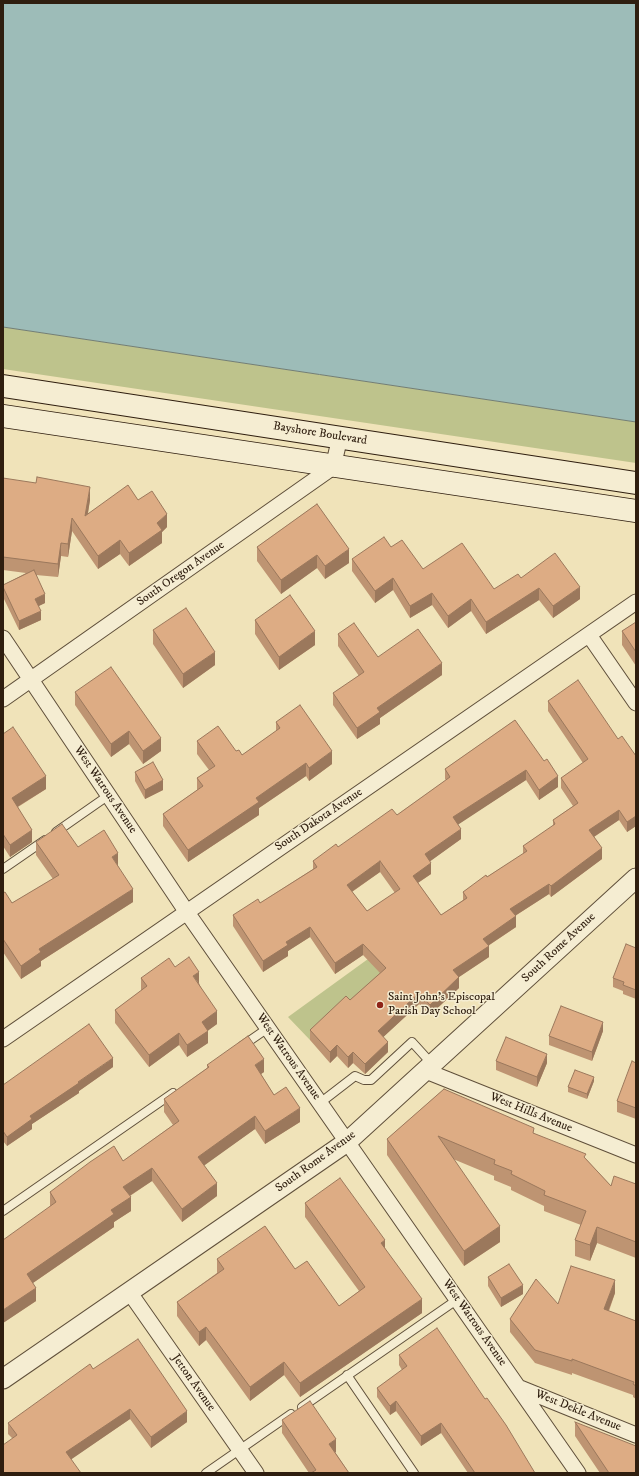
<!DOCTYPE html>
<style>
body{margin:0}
#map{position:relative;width:639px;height:1476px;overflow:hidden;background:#f0e3b9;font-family:"IM FELL DW Pica",serif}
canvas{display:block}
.frame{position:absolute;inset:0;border:4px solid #2f1e0f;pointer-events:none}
</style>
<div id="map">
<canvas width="639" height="1476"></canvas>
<div class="frame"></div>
</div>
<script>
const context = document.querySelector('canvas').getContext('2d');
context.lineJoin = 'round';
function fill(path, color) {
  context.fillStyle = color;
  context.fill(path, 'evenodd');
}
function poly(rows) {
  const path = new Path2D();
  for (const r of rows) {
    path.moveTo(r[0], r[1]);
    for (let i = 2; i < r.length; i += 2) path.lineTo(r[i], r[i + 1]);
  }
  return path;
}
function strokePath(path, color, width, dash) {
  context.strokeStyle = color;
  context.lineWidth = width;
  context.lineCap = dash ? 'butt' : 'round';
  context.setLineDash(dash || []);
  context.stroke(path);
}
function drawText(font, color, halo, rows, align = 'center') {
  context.font = font + ' "IM FELL DW Pica",serif';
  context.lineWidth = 3;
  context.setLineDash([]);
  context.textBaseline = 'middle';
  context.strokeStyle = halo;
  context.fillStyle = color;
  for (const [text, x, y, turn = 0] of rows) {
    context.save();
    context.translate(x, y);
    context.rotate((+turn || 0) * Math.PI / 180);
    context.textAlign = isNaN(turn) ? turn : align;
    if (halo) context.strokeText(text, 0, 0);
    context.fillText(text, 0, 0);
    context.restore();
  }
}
fill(poly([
 [3,327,636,422,636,463,3,369],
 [368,959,386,978,346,1007,310,1040,288,1017]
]), '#bec38c');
const water = poly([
 [3,3,636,3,636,422,3,327,3,3]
]);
fill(water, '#9dbcb8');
strokePath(water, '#717d74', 1);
const service = poly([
 [56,832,109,795],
 [3,869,45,840],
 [242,1046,268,1028],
 [320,1103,355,1076,364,1080,371,1080,412,1042,432,1064],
 [3,1211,173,1093],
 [347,1375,414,1473],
 [302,1407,458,1299],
 [206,1473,291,1414]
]);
const minor = poly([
 [589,635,636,703],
 [3,638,186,911,578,1473],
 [3,699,333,467,340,437],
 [3,1039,636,602],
 [426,1071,636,1155],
 [130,1293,256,1473],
 [520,1388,636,1435]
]);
const tertiary = poly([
 [3,1379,347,1142,636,878]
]);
const secondary = poly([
 [3,386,636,483],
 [3,416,636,511]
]);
strokePath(service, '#5f4f3a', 10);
strokePath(minor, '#5f4f3a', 17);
strokePath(tertiary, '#5f4f3a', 21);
strokePath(secondary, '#2f1e0f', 24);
strokePath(service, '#f5edd2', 8);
strokePath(minor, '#f5edd2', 15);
strokePath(tertiary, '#f5edd2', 19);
strokePath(secondary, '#f5edd2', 22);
fill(poly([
 [3,478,90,500,88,514,138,500,167,527,162,532,162,543,129,566,120,554,98,569,72,531,68,557,61,556,58,577,36,575,45,603,38,606,41,620,19,630,3,597,3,585,26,573,3,570],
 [317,504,349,563,325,579,317,568,281,594,257,561,257,547],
 [391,547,423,569,494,589,521,578,580,599,553,618,539,600,486,634,471,611,448,628,432,605,410,618,393,590,375,603,352,571,352,559],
 [255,620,315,645,279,670,255,634],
 [636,622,636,666,622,645,622,631],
 [153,630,215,665,183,688,153,644],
 [338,634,378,657,442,675,380,718,380,724,357,739,333,705,333,693,359,676,338,646],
 [75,692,161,751,143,764,129,744,111,757,75,705],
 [548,701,618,739,636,756,636,826,627,832,619,820,594,837,602,859,551,897,549,894,515,916,516,927,488,946,489,957,459,977,459,988,430,1015,419,1004,383,1037,388,1052,365,1074,353,1063,348,1068,337,1056,330,1063,310,1040,310,1030,350,1000,380,973,363,955,335,974,310,937,288,951,288,956,263,972,233,926,233,915,260,903,313,869,313,861,397,815,446,780,445,779,445,769,515,720,558,787,539,800,526,780,458,824,461,839,430,861,431,874,418,883,441,915,463,900,463,892,523,854,523,846,553,826,553,820,573,806,561,788,561,778,583,763,548,711],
 [380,872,395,893,367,911,352,892],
 [276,722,332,764,309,781,306,776,259,808,259,815,188,862,163,826,163,814,197,790,197,778,209,770,197,754,197,741,242,755,276,731],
 [3,734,46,789,18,807,32,842,10,857,3,846],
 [135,772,163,790,145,799,135,781],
 [36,842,78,847,118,866,133,902,41,961,41,966,21,979,3,952,3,893,12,903,53,879,36,855],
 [636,948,636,999,623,994,623,991,613,987,613,978],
 [175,967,199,983,217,1024,207,1031,208,1043,187,1057,179,1045,149,1067,115,1023,115,1010,141,991,141,978],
 [603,1031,592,1061,549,1045,549,1036],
 [496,1061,547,1063,537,1087,496,1070],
 [636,1063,636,1119,617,1112,617,1101],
 [207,1065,264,1072,261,1074,274,1095,300,1122,265,1144,255,1129,204,1165,217,1196,182,1222,152,1181,130,1196,131,1211,114,1222,114,1227,33,1283,36,1301,3,1323,50,1206,50,1192,123,1161,173,1125,164,1112,164,1099,207,1068],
 [113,1067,79,1091,79,1093,32,1124,32,1129,7,1146,3,1141,3,1085],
 [594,1081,587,1099,568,1092,568,1087],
 [444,1089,586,1159,611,1186,636,1184,636,1258,597,1243,590,1261,575,1256,575,1240,581,1225,544,1211,544,1206,511,1190,511,1187,494,1180,494,1176,453,1159,500,1242,464,1266,387,1155,387,1139],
 [305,1203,385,1248,422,1313,300,1397,284,1375,250,1401,206,1340,199,1346,177,1316,177,1302,217,1273,217,1259,295,1269,339,1306,359,1291,305,1217],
 [488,1277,523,1294,501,1307,488,1286],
 [615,1293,609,1311,636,1321,636,1399,633,1397,633,1395,572,1373,572,1375,535,1363,510,1332,510,1319,558,1304],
 [399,1355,535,1473,468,1473,441,1433,421,1446,396,1411,390,1415,377,1397,377,1388,402,1370,399,1365],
 [93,1369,187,1422,151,1448,130,1419,71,1459,12,1438,8,1434,8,1423],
 [282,1420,336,1452,335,1452,349,1473,309,1473,282,1433],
 [575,1422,636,1473,600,1473,575,1436]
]), '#be9472');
fill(poly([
 [90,487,90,500,85,529,85,516],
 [167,514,167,527,162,532,162,543,129,566,129,553,157,523],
 [72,518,72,531,68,557,68,544],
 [120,540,120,554,98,569,98,556],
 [61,543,61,556,58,577,58,564],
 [349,549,349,563,325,579,325,566],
 [317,555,317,568,281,594,281,580],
 [393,578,393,590,375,603,375,591],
 [580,587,580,599,553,618,553,606],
 [539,588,539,600,486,634,486,622],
 [432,593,432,605,410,618,410,606],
 [45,594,45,603,35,608,35,599],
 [471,599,471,611,448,628,448,616],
 [41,611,41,620,19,630,19,621],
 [315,631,315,645,279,670,279,657],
 [215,652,215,665,183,688,183,674],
 [442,663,442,675,380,718,380,724,357,739,357,728,377,708],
 [129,731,129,744,111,757,111,744],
 [161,738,161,751,143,764,143,751],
 [332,751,332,764,309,781,309,768],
 [306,763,306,776,259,808,259,815,188,862,188,850,256,798],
 [526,770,526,780,453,828,453,817],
 [46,776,46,789,12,810,12,798],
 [558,776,558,787,539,800,539,790],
 [163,780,163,790,145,799,145,790],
 [619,810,619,820,589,840,589,830],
 [636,816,636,826,627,832,627,822],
 [461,829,461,839,425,865,425,854],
 [32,830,32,842,10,857,10,845],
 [602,848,602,859,551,897,551,886],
 [118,853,118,866,112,857],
 [380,861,380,872,347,895,347,885],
 [431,863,431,874,413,886,413,876],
 [549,884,549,894,510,919,510,909],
 [133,889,133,902,41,961,41,966,21,979,21,966,39,949],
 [516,916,516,927,483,949,483,939],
 [310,927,310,937,288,951,288,956,263,972,263,961,286,942],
 [363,944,363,955,335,974,335,963],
 [489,946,489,957,453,981,453,970],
 [199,972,199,984,193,976],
 [459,977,459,988,430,1015,430,1005],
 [419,993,419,1004,378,1042,378,1031],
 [217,1011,217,1024,202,1035,202,1022],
 [603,1022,603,1031,592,1061,592,1052],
 [208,1031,208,1043,187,1057,187,1045],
 [179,1033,179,1045,149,1067,149,1055],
 [388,1042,388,1052,365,1074,365,1064],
 [337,1045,337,1056,330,1063,330,1052],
 [353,1052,353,1063,348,1068,348,1057],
 [547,1054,547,1063,537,1087,537,1077],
 [113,1058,113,1067,79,1091,79,1093,32,1124,32,1129,7,1146,7,1137,30,1116],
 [264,1059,264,1072,255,1078,255,1065],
 [594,1077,594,1081,587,1099,587,1094],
 [300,1108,300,1122,265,1144,265,1131],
 [255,1116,255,1129,198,1170,198,1157],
 [152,1168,152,1181,123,1200,123,1187],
 [217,1183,217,1196,182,1222,182,1209],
 [131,1197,131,1211,114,1222,114,1227,27,1287,27,1274,111,1210],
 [500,1226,500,1242,464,1266,464,1251],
 [597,1227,597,1243,590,1261,590,1245],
 [385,1240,385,1254,381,1243],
 [615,1280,615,1293,604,1322,604,1309],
 [523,1285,523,1294,501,1307,501,1298],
 [36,1288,36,1301,3,1323,3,1310],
 [422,1299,422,1313,300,1397,300,1383],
 [206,1327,206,1340,199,1346,199,1332],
 [284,1362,284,1375,250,1401,250,1387],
 [396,1401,396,1411,390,1415,390,1406],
 [130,1409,130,1419,66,1463,66,1452],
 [187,1411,187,1422,151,1448,151,1437],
 [441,1423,441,1433,421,1446,421,1436],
 [336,1439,336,1452,329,1457,329,1444]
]), '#9b785c');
const building = poly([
 [37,477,90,487,85,516,128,485,138,500,152,491,167,514,157,523,162,530,129,553,120,540,98,556,72,518,68,544,61,543,58,564,3,557,3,478,36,483,37,477],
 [317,504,349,549,325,566,317,555,281,580,257,547,317,504],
 [384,537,391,547,402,540,423,569,462,543,494,589,518,574,521,578,555,553,580,587,553,606,539,588,486,622,471,599,448,616,432,593,410,606,393,578,375,591,352,559,384,537],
 [34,570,45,594,35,599,41,611,19,621,3,587,3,585,34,570],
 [290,595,315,631,279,657,255,620,290,595],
 [186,608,215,652,183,674,153,630,186,608],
 [636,622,636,652,622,631,636,622],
 [354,623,378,657,418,629,442,663,377,708,380,712,357,728,333,693,364,672,338,634,354,623],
 [111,667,161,738,143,751,129,731,111,744,75,692,111,667],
 [578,680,618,739,622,736,636,756,636,816,627,822,619,810,589,830,602,848,551,886,549,884,510,909,516,916,483,939,489,946,453,970,459,977,430,1005,419,993,378,1031,388,1042,365,1064,353,1052,348,1057,337,1045,330,1052,310,1030,346,996,350,1000,386,968,363,944,335,963,310,927,286,942,288,945,263,961,233,915,258,899,260,903,317,867,313,861,336,844,338,847,392,809,397,815,450,777,445,769,515,720,544,761,547,759,558,776,539,790,526,770,453,817,461,829,425,854,431,863,413,876,441,915,467,898,463,892,486,875,487,877,527,851,523,846,555,824,553,820,578,803,561,778,588,759,548,701,578,680],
 [380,861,400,889,367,911,347,885,380,861],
 [300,705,332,751,309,768,306,763,256,798,259,802,188,850,163,814,203,786,197,778,215,766,197,741,218,726,236,751,239,750,242,755,280,728,276,722,300,705],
 [13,727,46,776,12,798,32,830,10,845,3,834,3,734,13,727],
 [153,762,163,780,145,790,135,772,153,762],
 [62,824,78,847,104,830,118,853,112,857,133,889,39,949,41,952,21,966,3,939,3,893,5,892,12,903,59,875,36,842,62,824],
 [626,944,636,948,636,990,623,985,624,982,613,978,626,944],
 [189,957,199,972,193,976,217,1011,202,1022,208,1031,187,1045,179,1033,149,1055,115,1010,147,986,141,978,169,958,175,967,189,957],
 [561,1006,603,1022,592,1052,549,1036,561,1006],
 [89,1024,113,1058,78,1082,79,1083,30,1116,32,1119,7,1137,3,1131,3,1085,89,1024],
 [248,1036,264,1059,255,1065,274,1095,286,1087,300,1108,265,1131,255,1116,198,1157,217,1183,182,1209,152,1168,123,1187,131,1197,111,1210,114,1214,27,1274,36,1288,3,1310,3,1240,56,1202,50,1192,90,1162,114,1146,123,1161,179,1121,164,1099,209,1067,207,1065,248,1036],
 [506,1037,547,1054,537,1077,496,1061,506,1037],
 [632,1061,636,1063,636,1108,617,1101,632,1061],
 [575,1070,594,1077,587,1094,568,1087,575,1070],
 [444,1089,534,1128,533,1133,586,1154,584,1157,611,1186,614,1176,636,1184,636,1242,597,1227,590,1245,575,1240,586,1211,544,1195,545,1191,511,1174,512,1171,494,1164,495,1160,438,1136,500,1226,464,1251,387,1139,444,1089],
 [340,1178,385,1240,381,1243,422,1299,300,1383,284,1362,250,1387,206,1327,199,1332,177,1302,224,1269,217,1259,265,1226,295,1269,307,1261,339,1306,365,1287,305,1203,340,1178],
 [509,1264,523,1285,501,1298,488,1277,509,1264],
 [571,1266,615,1280,604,1309,636,1321,636,1386,633,1384,634,1382,572,1359,572,1361,535,1350,510,1319,536,1279,558,1304,571,1266],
 [437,1328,485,1399,487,1398,506,1425,535,1473,475,1473,441,1423,421,1436,396,1401,390,1406,377,1388,407,1366,399,1355,437,1328],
 [138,1339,187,1411,151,1437,130,1409,66,1452,81,1473,3,1473,3,1445,17,1435,8,1423,90,1364,93,1369,138,1339],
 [310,1401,336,1439,329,1444,349,1473,311,1473,316,1470,282,1420,310,1401],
 [575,1422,636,1446,636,1473,609,1473,575,1422]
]);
fill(building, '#ddac84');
strokePath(building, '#9b785c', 1);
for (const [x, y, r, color] of [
 [380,1005,4,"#8f2418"]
]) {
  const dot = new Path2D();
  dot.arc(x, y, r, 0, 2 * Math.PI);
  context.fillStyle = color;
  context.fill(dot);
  strokePath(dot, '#f5edd2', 1.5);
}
drawText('12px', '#2f1e0f', '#f5edd2', [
 ["Bayshore Boulevard",320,434,9],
 ["South Oregon Avenue",181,574,-35],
 ["West Watrous Avenue",105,790,56],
 ["South Dakota Avenue",319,820,-34],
 ["South Rome Avenue",559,948,-43],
 ["West Watrous Avenue",288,1057,55],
 ["West Hills Avenue",531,1113,22],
 ["South Rome Avenue",316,1162,-36],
 ["West Watrous Avenue",474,1323,55],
 ["Jetton Avenue",193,1383,55],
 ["West Dekle Avenue",578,1411,22]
]);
drawText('12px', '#2f1e0f', '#f5edd2', [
 ["Saint John's Episcopal",388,998],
 ["Parish Day School",388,1012]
], 'left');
</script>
